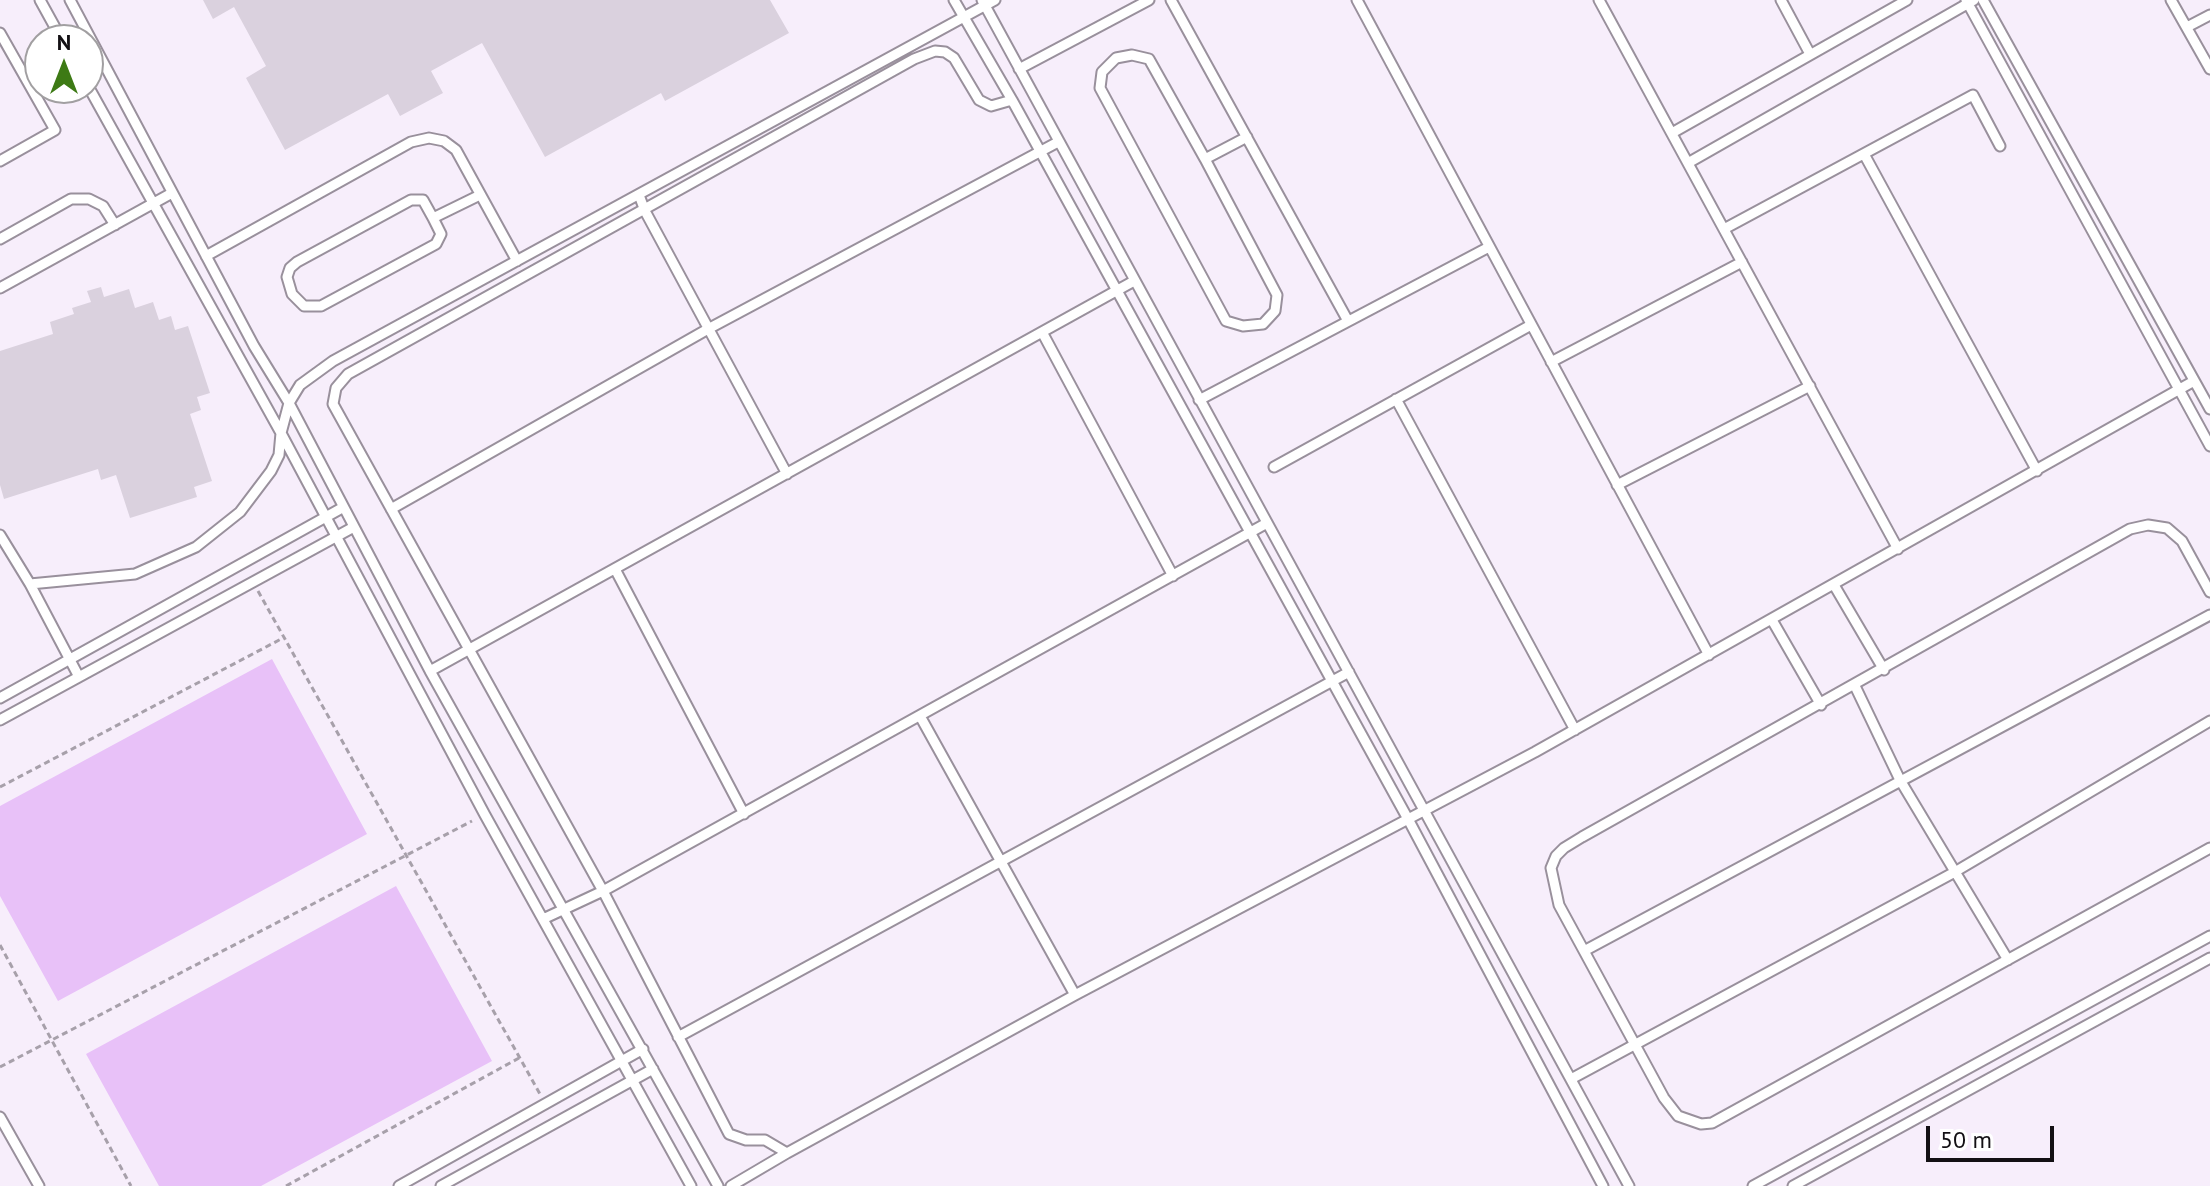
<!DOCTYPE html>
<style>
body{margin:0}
#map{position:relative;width:2210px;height:1186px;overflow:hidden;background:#f7eefb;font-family:"PT Sans",sans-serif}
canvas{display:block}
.north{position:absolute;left:24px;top:24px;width:80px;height:80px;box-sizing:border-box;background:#fff;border:2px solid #a19fa1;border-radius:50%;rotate:0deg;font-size:22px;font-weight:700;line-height:32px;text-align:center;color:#131014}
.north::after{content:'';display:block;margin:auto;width:28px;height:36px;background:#3d7a15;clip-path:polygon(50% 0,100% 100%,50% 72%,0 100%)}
.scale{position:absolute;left:1926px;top:1126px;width:128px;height:36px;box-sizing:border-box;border:4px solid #131014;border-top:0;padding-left:10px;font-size:24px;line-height:28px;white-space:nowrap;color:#131014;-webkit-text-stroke:6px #fff;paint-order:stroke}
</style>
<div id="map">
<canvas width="2210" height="1186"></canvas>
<div class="north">N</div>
<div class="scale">50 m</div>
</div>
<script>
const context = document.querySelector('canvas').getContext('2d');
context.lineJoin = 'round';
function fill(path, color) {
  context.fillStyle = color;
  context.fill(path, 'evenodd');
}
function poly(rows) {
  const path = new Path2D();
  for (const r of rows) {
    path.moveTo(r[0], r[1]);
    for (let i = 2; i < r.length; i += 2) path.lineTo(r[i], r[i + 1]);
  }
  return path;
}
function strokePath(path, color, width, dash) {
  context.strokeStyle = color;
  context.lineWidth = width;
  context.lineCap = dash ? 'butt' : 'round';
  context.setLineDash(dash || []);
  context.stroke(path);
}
fill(poly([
 [272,659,367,834,58,1001,0,896,0,806],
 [396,886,492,1061,261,1186,159,1186,86,1054]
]), '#e8c1f8');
fill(poly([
 [203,0,770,0,789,33,665,101,661,93,545,157,482,43,431,71,443,93,400,116,388,94,285,150,246,78,266,66,234,7,213,19],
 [101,287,104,297,129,289,135,308,153,302,159,320,171,316,175,330,188,326,210,393,197,397,201,410,190,414,212,481,194,487,197,497,130,518,116,475,101,480,98,469,4,499,0,485,0,351,53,334,50,322,74,314,72,308,91,302,87,291]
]), '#dad1de');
const service = poly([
 [40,0,62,40],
 [70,0,254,346,289,403,430,671,718,1186],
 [954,0,1012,100,1408,819,1603,1186],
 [982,0,1629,1186],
 [1171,0,1348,321],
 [1357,0,1709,655],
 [1599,0,1898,549],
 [1781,0,1810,54],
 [1966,0,2210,446],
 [1983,0,2210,409],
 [2171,0,2210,69],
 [2187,27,2210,15],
 [0,33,55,130,0,161],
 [1019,69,1149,0],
 [1672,133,1907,0],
 [1864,154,2037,471],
 [1205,159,1149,59,1132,55,1116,58,1102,72,1100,88,1226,321,1243,326,1263,324,1275,311,1277,295,1205,159,1247,137],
 [1688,163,1974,0],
 [639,195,645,211,787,474],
 [433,218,441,234,436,244,321,306,304,306,292,294,287,277,290,268,297,262,411,200,423,200,433,218,480,195],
 [1724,229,1973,95,2000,146],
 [0,239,71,199,89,199,103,206,115,225],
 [206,256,411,142,429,138,444,141,456,150,517,261],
 [0,288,172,193],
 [1042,332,1173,576],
 [1551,362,1742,262],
 [1396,399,1575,730],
 [1199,400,1489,247],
 [1274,467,1531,325],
 [1617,485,1810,386],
 [391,509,708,329,1058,142],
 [0,535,30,584,79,677],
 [615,569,744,814],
 [30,584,135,574,196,547,240,512,271,471,279,455,281,433,88,86],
 [1834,585,1884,670],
 [2210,592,2182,541,2167,528,2148,525,2130,529,1582,837,1564,848,1556,856,1551,868,1559,905,1664,1098,1678,1116,1701,1124,1712,1123,2210,848],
 [1772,620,1821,705],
 [430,671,1134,281],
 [1855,686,1900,780,2008,960],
 [0,698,342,508],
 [920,716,1075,995],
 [0,720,352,528],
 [543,919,603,891,1267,523],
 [1584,951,2210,615],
 [678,1037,1349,672],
 [1571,1079,1953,873,2210,721],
 [0,1117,39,1186],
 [787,1153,765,1140,746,1140,729,1134,603,891,333,404,336,388,348,374,914,59,935,51,945,52,954,58,979,100,991,106,1012,100],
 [399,1186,643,1049],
 [441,1186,653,1069],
 [691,1186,485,815,281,433,289,403,300,385,333,361,995,0],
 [731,1186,787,1153,1075,995,1535,752,2194,381],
 [1753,1186,2210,936],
 [1793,1186,2210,958]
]);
strokePath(service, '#99909c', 13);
strokePath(poly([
 [258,591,540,1094],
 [0,787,283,638],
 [0,945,131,1186],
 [0,1067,472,821],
 [286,1186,519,1058]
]), '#a7a0aa', 3, [6, 4]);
strokePath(service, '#fff', 9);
</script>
